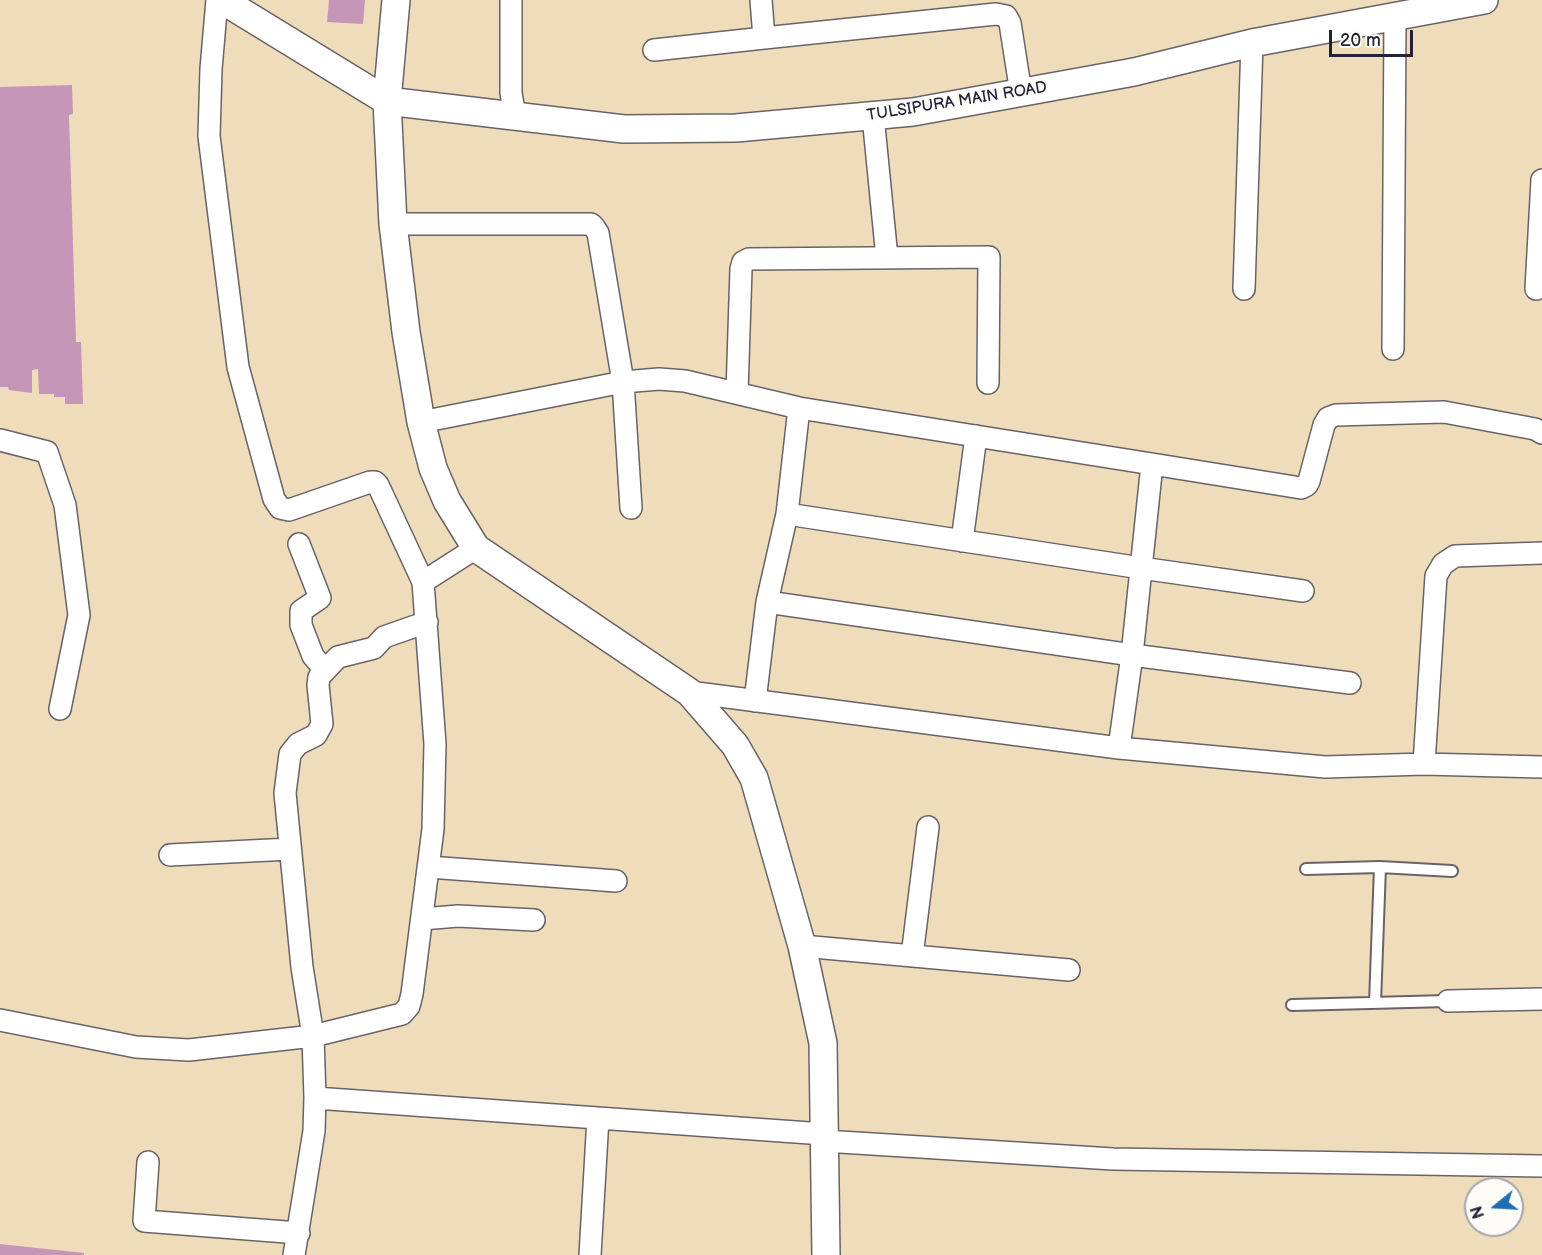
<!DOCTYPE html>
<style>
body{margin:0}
#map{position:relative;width:1542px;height:1255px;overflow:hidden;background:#eedcba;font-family:"Balsamiq Sans",sans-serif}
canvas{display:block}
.north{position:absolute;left:1464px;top:1177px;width:60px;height:60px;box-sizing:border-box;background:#fdfcf7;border:2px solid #a5a5ac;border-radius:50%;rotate:252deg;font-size:16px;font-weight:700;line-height:24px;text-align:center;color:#22223b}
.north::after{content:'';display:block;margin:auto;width:21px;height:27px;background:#1f6fb2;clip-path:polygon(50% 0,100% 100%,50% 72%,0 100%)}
.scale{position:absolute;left:1329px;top:30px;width:84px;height:27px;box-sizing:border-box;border:3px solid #22223b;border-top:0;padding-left:8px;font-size:18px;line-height:21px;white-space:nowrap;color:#22223b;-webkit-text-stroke:4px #fdfcf7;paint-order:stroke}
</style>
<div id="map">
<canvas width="1542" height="1255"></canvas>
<div class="north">N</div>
<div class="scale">20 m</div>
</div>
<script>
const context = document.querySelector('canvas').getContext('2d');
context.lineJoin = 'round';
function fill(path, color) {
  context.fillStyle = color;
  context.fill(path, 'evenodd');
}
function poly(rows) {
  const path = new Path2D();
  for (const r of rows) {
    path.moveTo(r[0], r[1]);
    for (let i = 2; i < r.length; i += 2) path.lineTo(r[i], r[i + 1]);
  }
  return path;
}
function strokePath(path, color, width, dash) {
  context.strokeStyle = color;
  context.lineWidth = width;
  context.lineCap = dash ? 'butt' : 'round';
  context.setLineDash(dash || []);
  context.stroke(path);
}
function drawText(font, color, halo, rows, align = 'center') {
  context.font = font + ' "Balsamiq Sans",sans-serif';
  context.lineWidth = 4.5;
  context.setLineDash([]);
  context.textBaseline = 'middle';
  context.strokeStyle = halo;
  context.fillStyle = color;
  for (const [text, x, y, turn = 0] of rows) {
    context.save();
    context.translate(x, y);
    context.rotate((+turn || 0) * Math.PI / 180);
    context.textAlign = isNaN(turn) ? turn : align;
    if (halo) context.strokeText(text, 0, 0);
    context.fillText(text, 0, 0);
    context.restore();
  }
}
fill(poly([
 [329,0,365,0,363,24,327,22],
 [72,85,73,114,69,115,76,342,81,342,83,404,65,404,65,397,54,397,54,394,39,394,38,369,32,370,32,393,9,390,8,387,0,387,0,87],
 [0,1244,84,1253,84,1255,0,1255]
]), '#c696b9');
const service = poly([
 [1306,869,1380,867,1452,871],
 [1375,1003,1380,867],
 [1292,1005,1448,1001]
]);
const minor = poly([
 [217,0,211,69,209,136,238,367,274,499,280,508,289,510,370,482,375,482,378,485,423,582],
 [511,0,511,93,515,116],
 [761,0,764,38,996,14,1006,16,1010,23,1021,93],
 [654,50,764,38],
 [873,116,887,258],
 [393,224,591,224,594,227,598,233,623,382,631,508],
 [1244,289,1252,43],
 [1536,289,1542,180],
 [1393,349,1395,16],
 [737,393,741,269,743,262,749,259,989,257,988,383],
 [421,422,623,382,659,379,685,381,799,408],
 [0,440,47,452,65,505,79,615,60,709],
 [1152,464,799,408,787,514,767,602,1132,655,1350,683],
 [787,514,1141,568,1303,591],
 [962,541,976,436],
 [299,544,320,598,301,611,301,625,313,656,325,670],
 [689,692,1119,748,1325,767,1424,764,1542,767],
 [755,701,767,602],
 [1119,748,1132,655,1152,464,1301,488,1307,485,1309,481,1324,425,1328,418,1336,415,1444,412,1535,429,1542,433],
 [1424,764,1436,576,1443,564,1455,556,1542,553],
 [170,855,290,849],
 [429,867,616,881],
 [422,919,458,916,534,920],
 [802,946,1069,970],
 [912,956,928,827],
 [1448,1001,1542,999],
 [0,1020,136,1047,189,1050,313,1036,302,967,285,793,290,754,298,744,316,735,322,724,318,685,319,677,338,657,374,648,384,637,427,622],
 [315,1098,824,1134],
 [824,1141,1113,1159,1542,1166],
 [148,1162,144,1221,299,1233],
 [294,1255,314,1131,315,1098,313,1036,402,1014,409,1006,412,994,433,829,435,744,423,582,476,548],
 [590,1255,598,1118]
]);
const tertiary = poly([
 [222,0,387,101,624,129,736,128,913,112,1134,72,1252,43,1484,0],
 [396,0,387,101,393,224,406,332,421,422,433,468,447,501,476,548,689,692,735,745,754,778,802,946,823,1043,826,1255]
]);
strokePath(service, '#696367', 14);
strokePath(minor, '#696367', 24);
strokePath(tertiary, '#696367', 30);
strokePath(service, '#fff', 10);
strokePath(minor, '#fff', 21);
strokePath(tertiary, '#fff', 27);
drawText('16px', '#22223b', '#fdfcf7', [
 ["TULSIPURA MAIN ROAD",957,102,-9]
]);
</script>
